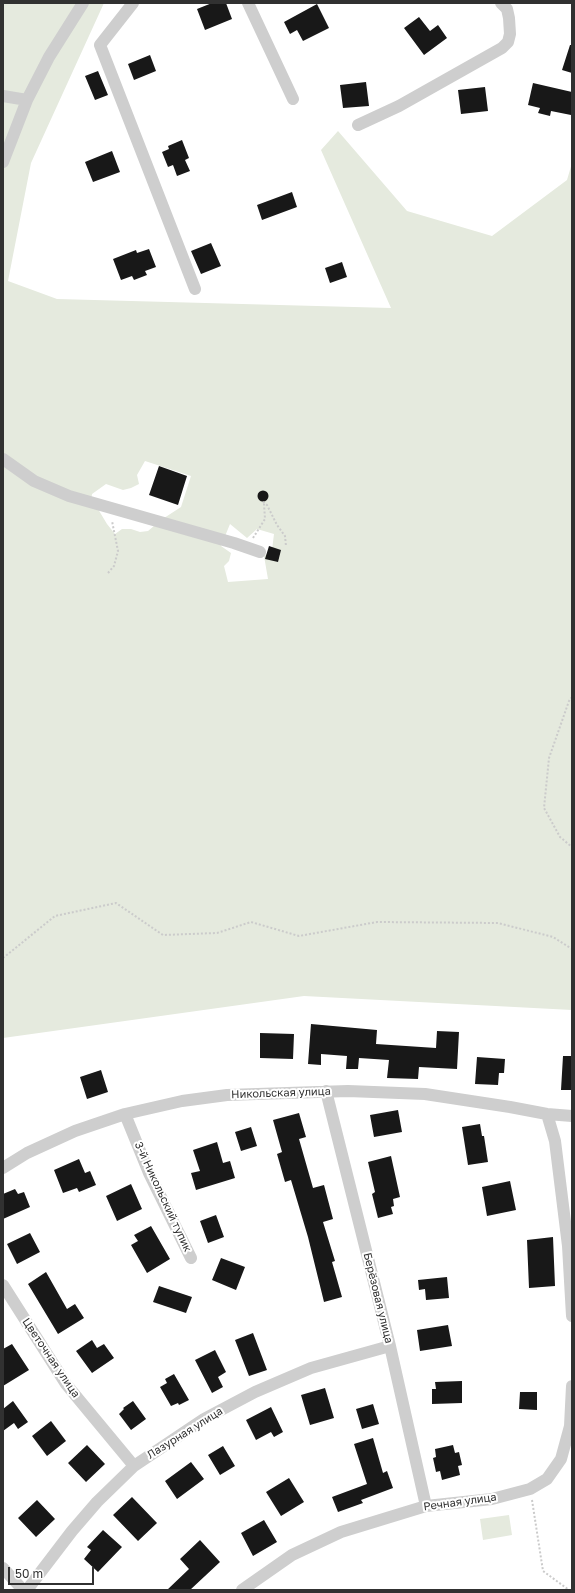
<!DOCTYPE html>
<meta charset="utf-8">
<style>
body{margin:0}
#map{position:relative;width:575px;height:1593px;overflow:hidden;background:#fff;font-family:"Golos Text",sans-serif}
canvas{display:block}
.frame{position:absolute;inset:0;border:4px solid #313131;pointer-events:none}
.scale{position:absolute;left:8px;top:1567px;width:86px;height:18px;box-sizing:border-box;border:2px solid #313131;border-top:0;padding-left:5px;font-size:12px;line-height:14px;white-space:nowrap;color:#313131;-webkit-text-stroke:3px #fff;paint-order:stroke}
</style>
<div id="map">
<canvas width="575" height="1593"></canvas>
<div class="frame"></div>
<div class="scale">50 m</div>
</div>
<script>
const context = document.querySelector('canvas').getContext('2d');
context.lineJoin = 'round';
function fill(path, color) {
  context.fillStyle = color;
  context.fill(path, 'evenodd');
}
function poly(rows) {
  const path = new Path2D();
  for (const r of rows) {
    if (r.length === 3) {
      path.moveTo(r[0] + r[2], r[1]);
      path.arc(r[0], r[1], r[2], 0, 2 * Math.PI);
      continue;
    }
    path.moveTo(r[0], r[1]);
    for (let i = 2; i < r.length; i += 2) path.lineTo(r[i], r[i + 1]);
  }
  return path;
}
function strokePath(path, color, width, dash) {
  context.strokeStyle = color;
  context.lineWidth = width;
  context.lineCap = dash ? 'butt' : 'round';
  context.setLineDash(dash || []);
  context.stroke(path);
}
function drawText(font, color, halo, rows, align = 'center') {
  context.font = font + ' "Golos Text",sans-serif';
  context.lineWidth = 4;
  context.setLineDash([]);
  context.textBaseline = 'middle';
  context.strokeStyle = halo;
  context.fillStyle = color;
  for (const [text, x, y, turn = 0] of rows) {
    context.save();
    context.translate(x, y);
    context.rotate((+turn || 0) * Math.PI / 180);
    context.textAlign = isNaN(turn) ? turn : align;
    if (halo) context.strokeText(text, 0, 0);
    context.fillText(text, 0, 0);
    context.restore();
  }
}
fill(poly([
 [3,3,104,3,31,163,8,281,57,299,391,308,321,150,338,131,407,211,492,236,567,180,572,163,572,1010,304,996,3,1038],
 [145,461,191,476,181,507,161,520,148,531,140,532,131,529,122,529,115,534,107,524,98,509,91,503,92,494,106,484,123,490,131,488,139,484,137,475],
 [230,524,247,538,257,529,274,534,272,550,264,556,268,579,228,582,224,566,229,561,231,553,221,546],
 [509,1515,512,1535,483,1540,480,1519]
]), '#e5eade');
fill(poly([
 [212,3,226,3,232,19,205,30,197,9],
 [317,4,329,28,303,41,297,30,290,34,284,22],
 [419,17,430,31,438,25,447,38,424,55,404,28],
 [570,45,572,45,572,73,562,70],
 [150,55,156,71,134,80,128,64],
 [98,71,108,95,95,100,85,76],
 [366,82,369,106,343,108,340,85],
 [533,83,572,92,571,115,551,111,550,116,538,113,540,108,528,105],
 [485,87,488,111,461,114,458,90],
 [182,140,189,158,185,160,190,171,177,176,173,165,168,167,162,152,169,149,168,146],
 [112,151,120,172,93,182,85,162],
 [292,192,297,207,262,220,257,205],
 [211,243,221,266,201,274,191,251],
 [149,249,156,267,145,271,147,275,134,280,132,276,121,280,113,259,136,250,137,253],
 [342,262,347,277,330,283,325,268],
 [159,466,187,476,178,505,149,495],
 [263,496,5.5],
 [269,546,281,550,278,562,265,559],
 [311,1024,377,1030,376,1044,436,1048,437,1031,459,1032,457,1069,419,1067,418,1079,387,1078,389,1060,359,1058,358,1069,346,1069,347,1056,321,1054,321,1065,308,1064],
 [260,1033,294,1034,293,1059,260,1058],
 [563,1056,572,1056,572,1090,561,1090],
 [477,1057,505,1059,504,1073,499,1073,498,1085,475,1084],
 [101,1070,108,1092,87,1099,80,1077],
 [398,1110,402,1132,374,1137,370,1115],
 [299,1113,306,1137,299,1139,313,1188,324,1185,333,1219,323,1222,335,1261,332,1262,342,1297,324,1302,308,1237,291,1180,285,1182,277,1154,282,1152,273,1120],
 [480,1124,482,1136,484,1136,488,1162,468,1165,462,1127],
 [251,1127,257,1146,241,1151,235,1132],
 [217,1142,223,1163,230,1161,235,1178,196,1190,191,1173,200,1171,193,1150],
 [391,1156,400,1197,393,1199,394,1206,391,1207,393,1214,378,1218,372,1194,375,1192,368,1162],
 [79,1159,85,1173,90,1171,96,1185,79,1192,77,1188,63,1193,54,1170],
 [510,1181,516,1210,487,1216,482,1187],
 [131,1184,142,1209,117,1221,106,1196],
 [15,1189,18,1194,24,1192,30,1207,3,1219,3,1194],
 [216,1215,224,1237,208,1243,200,1221],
 [151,1226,170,1259,147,1273,131,1245,138,1241,134,1235],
 [30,1233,40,1252,17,1264,7,1244],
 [553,1237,555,1286,529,1288,527,1240],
 [221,1258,245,1267,236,1290,212,1280],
 [46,1272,67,1309,75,1304,84,1318,58,1334,28,1284],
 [447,1277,449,1298,426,1300,425,1289,419,1290,418,1280],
 [159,1286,192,1297,186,1313,153,1302],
 [448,1325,452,1346,420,1351,417,1330],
 [253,1333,267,1370,249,1376,235,1340],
 [92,1340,97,1348,104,1344,114,1358,92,1373,76,1351],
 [12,1344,29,1370,3,1386,3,1349],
 [215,1350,226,1372,218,1377,223,1387,212,1393,195,1360],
 [174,1374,189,1400,179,1405,178,1403,171,1406,160,1387,167,1383,165,1379],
 [462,1381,462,1403,432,1404,432,1389,436,1389,435,1382],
 [325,1388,334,1418,310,1425,301,1395],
 [520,1392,537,1392,537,1410,519,1409],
 [13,1401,28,1422,18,1429,14,1423,3,1431,3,1409],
 [133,1401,146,1419,131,1430,119,1414,124,1409,123,1408],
 [373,1404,379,1424,362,1429,356,1409],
 [271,1407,283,1432,274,1437,271,1432,256,1440,246,1420],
 [51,1421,66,1441,47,1456,32,1436],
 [373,1438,383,1473,387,1471,393,1488,361,1500,363,1503,338,1512,332,1497,367,1484,354,1444],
 [87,1445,105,1464,86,1482,68,1463],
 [453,1445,455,1453,459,1452,462,1465,458,1466,460,1475,442,1480,440,1471,436,1472,433,1458,436,1457,435,1449],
 [223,1446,235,1466,220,1475,208,1455],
 [191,1462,204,1479,177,1499,165,1481],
 [289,1478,304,1502,281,1516,266,1492],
 [132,1497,157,1523,138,1541,113,1515],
 [37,1500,55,1519,36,1537,18,1518],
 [264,1520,277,1542,253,1556,241,1533],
 [103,1530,122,1547,98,1572,84,1559,91,1550,87,1547],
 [200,1540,220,1562,190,1590,167,1590,189,1569,180,1559]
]), '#181818');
strokePath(poly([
 [263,502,267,505,277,525,285,536,286,546],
 [253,538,265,519,264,504],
 [108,573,114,566,118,551,112,521],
 [572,697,569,701,549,758,544,808,560,837,572,847],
 [3,958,55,916,116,903,163,935,217,933,251,922,299,936,377,922,498,923,553,937,572,949],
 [532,1500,543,1571,569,1590]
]), '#cbcbcb', 2, [2, 2]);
strokePath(poly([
 [133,3,100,45,195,289],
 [248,3,293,99],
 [3,96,27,100],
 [358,125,399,106,502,48,508,42,510,34,509,18,507,9,501,3],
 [3,162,27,100,49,57,83,3],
 [3,459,34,481,69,496,234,543,260,552],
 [326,1091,390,1346,426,1506],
 [125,1114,149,1173,191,1258],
 [547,1114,555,1141,568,1246,572,1316],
 [3,1168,27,1153,75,1131,125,1114,182,1101,227,1095,348,1091,425,1094,510,1107,547,1114,572,1116],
 [3,1285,66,1384,134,1466],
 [3,1568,23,1590],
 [27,1590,72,1531,97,1502,134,1466,204,1419,255,1392,311,1368,390,1346],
 [242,1590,292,1555,341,1532,426,1506,492,1499,530,1489,547,1479,561,1459,570,1426,572,1386]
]), '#cecece', 12);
drawText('11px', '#313131', '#fff', [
 ["Никольская улица",281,1093,-2],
 ["3-й Никольский тупик",163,1197,65],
 ["Берёзовая улица",378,1298,76],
 ["Цветочная улица",51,1358,56],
 ["Лазурная улица",185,1433,-32],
 ["Речная улица",460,1502,-8]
]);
</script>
